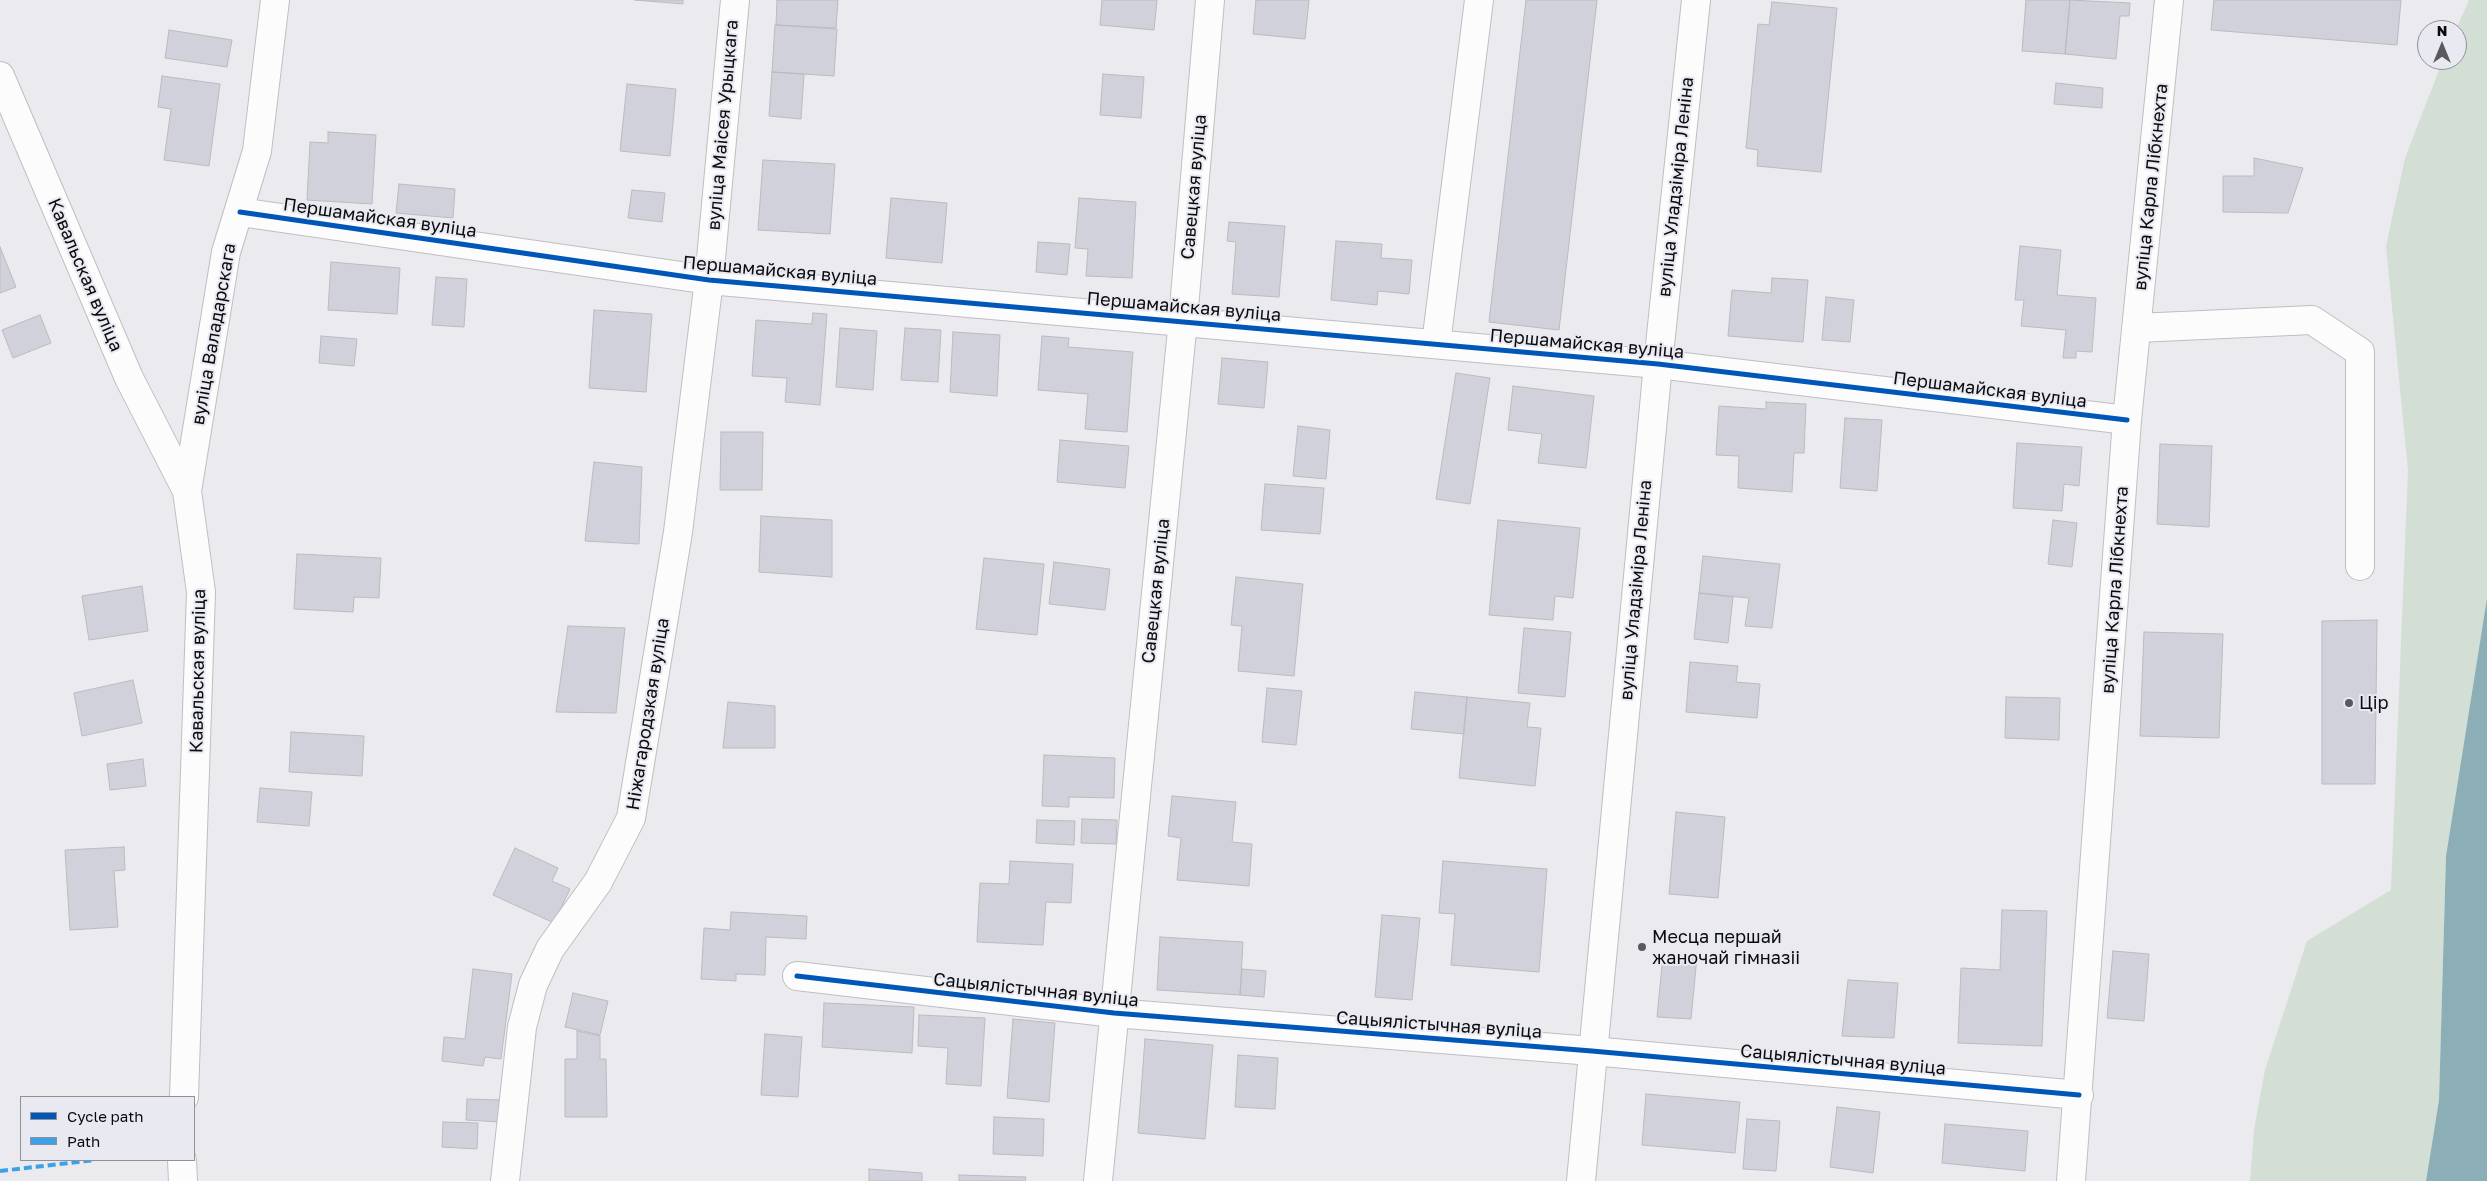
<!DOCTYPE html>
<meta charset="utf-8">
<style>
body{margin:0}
#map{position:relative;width:2487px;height:1181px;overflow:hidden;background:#eaeaef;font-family:"Golos Text",sans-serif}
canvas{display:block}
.legend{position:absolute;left:20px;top:1096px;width:175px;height:65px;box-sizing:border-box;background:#e8e9f1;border:1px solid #909096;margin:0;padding:6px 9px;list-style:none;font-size:15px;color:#0b0b0e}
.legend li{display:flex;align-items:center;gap:10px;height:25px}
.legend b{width:25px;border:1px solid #909096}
.north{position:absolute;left:2417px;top:20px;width:50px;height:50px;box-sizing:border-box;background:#e8e9f1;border:1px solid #909096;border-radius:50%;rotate:0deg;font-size:14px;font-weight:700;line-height:20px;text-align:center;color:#0b0b0e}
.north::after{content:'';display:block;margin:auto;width:18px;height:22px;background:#59595d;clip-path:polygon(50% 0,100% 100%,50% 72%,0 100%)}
</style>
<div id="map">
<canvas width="2487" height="1181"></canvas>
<ul class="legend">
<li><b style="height:6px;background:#0057b8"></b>Cycle path</li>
<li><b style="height:6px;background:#3ca1e9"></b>Path</li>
</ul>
<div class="north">N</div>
</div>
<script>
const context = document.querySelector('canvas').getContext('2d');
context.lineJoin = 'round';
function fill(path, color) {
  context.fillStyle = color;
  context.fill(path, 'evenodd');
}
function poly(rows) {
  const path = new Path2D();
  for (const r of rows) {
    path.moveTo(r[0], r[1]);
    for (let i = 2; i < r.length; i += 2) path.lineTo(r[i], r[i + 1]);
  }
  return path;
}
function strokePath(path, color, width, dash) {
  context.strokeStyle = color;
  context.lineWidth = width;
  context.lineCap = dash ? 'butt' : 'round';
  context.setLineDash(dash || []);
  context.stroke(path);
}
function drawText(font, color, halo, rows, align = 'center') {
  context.font = font + ' "Golos Text",sans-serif';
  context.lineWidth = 4;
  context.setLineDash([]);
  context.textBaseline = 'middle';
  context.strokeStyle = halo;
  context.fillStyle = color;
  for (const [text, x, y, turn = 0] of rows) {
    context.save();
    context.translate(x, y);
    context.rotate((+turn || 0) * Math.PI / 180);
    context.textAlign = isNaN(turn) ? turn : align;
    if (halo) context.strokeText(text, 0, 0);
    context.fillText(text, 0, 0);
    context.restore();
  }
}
fill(poly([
 [2469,0,2487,0,2487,598,2446,856,2439,1100,2426,1181,2250,1181,2254,1130,2265,1070,2307,941,2391,890,2408,470,2386,246,2405,158,2443,60,2457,60,2456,30]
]), '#d3ded4');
fill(poly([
 [2487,598,2487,1181,2426,1181,2439,1100,2446,856]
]), '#8caeb7');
const building = poly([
 [635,0,683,0,683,4,635,0],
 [777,0,838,0,836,28,776,25,777,0],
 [1102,0,1157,0,1154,30,1100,25,1102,0],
 [1256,0,1309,0,1305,39,1253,34,1256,0],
 [1526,0,1597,0,1559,330,1489,322,1526,0],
 [2026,0,2070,0,2065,54,2022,51,2026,0],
 [2070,0,2130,3,2129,16,2120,16,2116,59,2065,54,2070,0],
 [2214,0,2401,0,2397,45,2211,30,2214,0],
 [1772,2,1837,8,1821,172,1757,166,1758,150,1746,148,1758,24,1769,25,1772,2],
 [775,25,837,29,834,76,772,72,775,25],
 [169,30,232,40,227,67,165,58,169,30],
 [772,72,804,74,801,119,769,116,772,72],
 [1103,74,1144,77,1141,118,1100,115,1103,74],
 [162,76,220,84,209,166,164,160,171,109,158,107,162,76],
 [2056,83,2103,88,2102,108,2054,104,2056,83],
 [627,84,676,89,670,156,620,151,627,84],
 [328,132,376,135,372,204,307,200,310,142,328,143,328,132],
 [2254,158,2303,168,2288,213,2223,212,2223,176,2254,176,2254,158],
 [763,160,835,164,830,234,758,230,763,160],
 [399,184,455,189,453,218,396,213,399,184],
 [632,190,665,193,662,222,628,218,632,190],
 [891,198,947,203,942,263,886,258,891,198],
 [1079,198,1136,202,1132,278,1086,276,1088,249,1075,248,1079,198],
 [1229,222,1285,226,1279,297,1232,294,1236,242,1227,241,1229,222],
 [1336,241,1382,244,1381,258,1412,260,1409,294,1378,291,1377,305,1331,300,1336,241],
 [1038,242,1070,244,1067,275,1036,272,1038,242],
 [2020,246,2061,250,2057,295,2096,298,2092,352,2076,351,2076,358,2063,358,2066,330,2021,326,2024,300,2015,300,2020,246],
 [0,247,16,287,0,293,0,247],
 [331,262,400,268,397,314,328,310,331,262],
 [436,277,467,279,464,327,432,325,436,277],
 [1772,278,1808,280,1803,342,1728,336,1732,290,1771,293,1772,278],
 [1826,297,1854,300,1850,342,1822,340,1826,297],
 [594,310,652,314,646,392,589,388,594,310],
 [813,313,827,314,820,405,785,402,787,378,752,376,756,320,812,324,813,313],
 [40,315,51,343,13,358,2,330,40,315],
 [840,328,877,331,873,390,836,387,840,328],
 [905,328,941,330,938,382,901,380,905,328],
 [953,332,1000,335,997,396,950,392,953,332],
 [321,336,357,339,354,366,319,363,321,336],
 [1042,336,1069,338,1068,347,1133,352,1127,432,1085,429,1088,394,1038,390,1042,336],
 [1222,358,1268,362,1264,408,1218,404,1222,358],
 [1456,373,1490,378,1470,504,1436,499,1456,373],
 [1513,386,1594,396,1586,468,1538,463,1542,434,1508,430,1513,386],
 [1766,402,1806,404,1804,453,1794,453,1792,492,1738,488,1739,456,1716,455,1719,406,1766,409,1766,402],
 [1845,418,1882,420,1877,491,1840,488,1845,418],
 [1298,426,1330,430,1326,479,1293,476,1298,426],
 [721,432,763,432,762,490,720,490,721,432],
 [1060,440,1129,446,1125,488,1057,482,1060,440],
 [2017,443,2082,447,2079,486,2064,484,2062,511,2013,508,2017,443],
 [2160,444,2212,446,2209,527,2157,524,2160,444],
 [594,462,642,467,639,544,585,541,594,462],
 [1265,484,1324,488,1320,534,1261,530,1265,484],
 [761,516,832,520,832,577,759,572,761,516],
 [1498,520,1580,528,1573,598,1555,596,1553,620,1489,615,1498,520],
 [2053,520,2077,523,2072,567,2048,564,2053,520],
 [297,554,381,558,379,598,354,597,353,612,294,609,297,554],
 [1703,556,1780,564,1772,628,1745,626,1749,598,1699,593,1703,556],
 [984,558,1044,564,1037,635,976,629,984,558],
 [1054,562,1110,569,1105,610,1049,604,1054,562],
 [1236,577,1303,584,1294,676,1238,671,1242,626,1231,625,1236,577],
 [142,586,148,631,89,640,82,596,142,586],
 [1699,593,1733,597,1728,643,1694,639,1699,593],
 [2377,620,2375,784,2322,784,2322,621,2377,620],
 [568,626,625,628,616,713,556,712,568,626],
 [1524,628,1571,632,1565,697,1518,693,1524,628],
 [2144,632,2223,634,2219,738,2140,736,2144,632],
 [1690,662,1738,666,1736,682,1760,684,1757,718,1686,712,1690,662],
 [133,680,142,723,82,736,74,693,133,680],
 [1267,688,1302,691,1296,745,1262,742,1267,688],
 [1415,692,1467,697,1464,734,1411,729,1415,692],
 [1467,697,1530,703,1527,727,1541,728,1535,786,1459,778,1467,697],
 [2006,697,2060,698,2059,740,2005,738,2006,697],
 [728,702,775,706,775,748,723,748,728,702],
 [291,732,364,736,362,776,289,772,291,732],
 [1044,755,1115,758,1114,798,1069,797,1069,807,1042,806,1044,755],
 [143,759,146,786,110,790,107,764,143,759],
 [260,788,312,792,309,826,257,822,260,788],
 [1172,796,1236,802,1232,842,1252,844,1249,886,1177,880,1181,838,1168,836,1172,796],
 [1676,812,1725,817,1718,898,1669,894,1676,812],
 [1082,819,1117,820,1116,844,1081,843,1082,819],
 [1037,820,1075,821,1074,845,1036,843,1037,820],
 [124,847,125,870,114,871,118,927,70,930,65,850,124,847],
 [515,848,558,868,552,881,570,889,554,923,493,895,515,848],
 [1010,861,1073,864,1071,903,1046,902,1043,945,977,942,980,883,1009,884,1010,861],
 [1443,861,1547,869,1539,972,1451,965,1455,914,1439,913,1443,861],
 [2002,910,2047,911,2042,1046,1958,1043,1961,968,2000,970,2002,910],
 [731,912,807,916,806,939,766,937,765,975,736,974,736,981,701,979,704,928,730,930,731,912],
 [1382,915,1420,918,1412,1000,1375,997,1382,915],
 [1160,937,1243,942,1240,995,1157,990,1160,937],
 [2113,951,2149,954,2144,1021,2107,1018,2113,951],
 [1663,955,1697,957,1691,1019,1657,1017,1663,955],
 [473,969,512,974,501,1059,485,1057,483,1066,442,1061,444,1037,465,1039,473,969],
 [1242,969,1266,971,1264,997,1240,995,1242,969],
 [1848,980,1898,983,1894,1038,1842,1036,1848,980],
 [573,993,608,1001,600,1035,565,1027,573,993],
 [824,1003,914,1007,912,1053,822,1047,824,1003],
 [919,1015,985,1018,981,1086,946,1084,948,1048,918,1046,919,1015],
 [1013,1019,1055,1023,1049,1102,1007,1098,1013,1019],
 [577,1031,600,1036,600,1059,606,1059,607,1117,565,1117,565,1059,577,1059,577,1031],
 [765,1034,802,1037,798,1097,761,1095,765,1034],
 [1145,1039,1213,1045,1205,1139,1138,1133,1145,1039],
 [1238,1055,1278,1058,1275,1109,1235,1107,1238,1055],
 [1646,1094,1740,1102,1735,1153,1642,1145,1646,1094],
 [467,1099,503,1100,501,1122,466,1120,467,1099],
 [1837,1107,1880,1112,1873,1173,1830,1167,1837,1107],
 [994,1117,1044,1119,1043,1156,993,1154,994,1117],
 [1747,1119,1780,1121,1776,1171,1743,1169,1747,1119],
 [443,1122,478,1123,477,1149,442,1147,443,1122],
 [1945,1124,2028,1131,2025,1171,1942,1163,1945,1124],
 [869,1169,922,1173,922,1181,869,1181,869,1169],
 [959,1175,1026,1177,1025,1181,959,1181,959,1175]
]);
fill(building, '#d1d1db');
strokePath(building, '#bbbbbe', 1);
const minor = poly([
 [0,76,129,378,187,491,201,592,184,1097],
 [240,212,709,280,1658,364,2127,420],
 [2137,328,2312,320,2360,352,2360,566],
 [1436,344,1479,0],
 [187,491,226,252,257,151,275,0],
 [797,976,1114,1013,1592,1051,2079,1095],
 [182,1160,183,1181],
 [505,1181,522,1027,533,985,550,949,598,882,631,818,678,532,709,280,735,0],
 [1098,1181,1183,320,1210,0],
 [2071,1181,2127,420,2169,0]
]);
const major = poly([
 [1581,1181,1658,364,1696,0]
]);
strokePath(minor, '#bfbfc2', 30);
strokePath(major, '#bfbfc2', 30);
strokePath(minor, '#fcfcfd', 28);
strokePath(major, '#fcfcfd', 28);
strokePath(poly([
 [0,1171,95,1160]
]), '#3ca1e9', 4, [8, 4]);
strokePath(poly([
 [240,212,709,280,1658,364,2127,420],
 [797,976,1114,1013,1592,1051,2079,1095]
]), '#0057b8', 5);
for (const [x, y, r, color] of [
 [2349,703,5,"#59595d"],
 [1642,947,5,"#59595d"]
]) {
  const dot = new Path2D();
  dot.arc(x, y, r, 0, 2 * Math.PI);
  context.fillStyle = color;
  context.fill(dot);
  strokePath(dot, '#e8e9f1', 2);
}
drawText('18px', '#0b0b0e', '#e8e9f1', [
 ["вуліца Маісея Урыцкага",723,125,-85],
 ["Савецкая вуліца",1194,187,-85],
 ["вуліца Уладзіміра Леніна",1676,187,-84],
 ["вуліца Карла Лібкнехта",2151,187,-84],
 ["Першамайская вуліца",380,218,8],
 ["Першамайская вуліца",780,271,5],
 ["Кавальская вуліца",85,275,67],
 ["Першамайская вуліца",1184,307,5],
 ["вуліца Валадарскага",214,334,-80],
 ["Першамайская вуліца",1587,344,5],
 ["Першамайская вуліца",1990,390,7],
 ["вуліца Уладзіміра Леніна",1636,590,-85],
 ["вуліца Карла Лібкнехта",2115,590,-86],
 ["Савецкая вуліца",1156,591,-84],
 ["Кавальская вуліца",198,671,-89],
 ["Ніжагародзкая вуліца",648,714,-81],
 ["Сацыялістычная вуліца",1036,990,6],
 ["Сацыялістычная вуліца",1439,1025,4],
 ["Сацыялістычная вуліца",1843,1060,5]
]);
drawText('18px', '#0b0b0e', '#e8e9f1', [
 ["Цір",2359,703],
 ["Месца першай",1652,937],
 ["жаночай гімназіі",1652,958]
], 'left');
</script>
